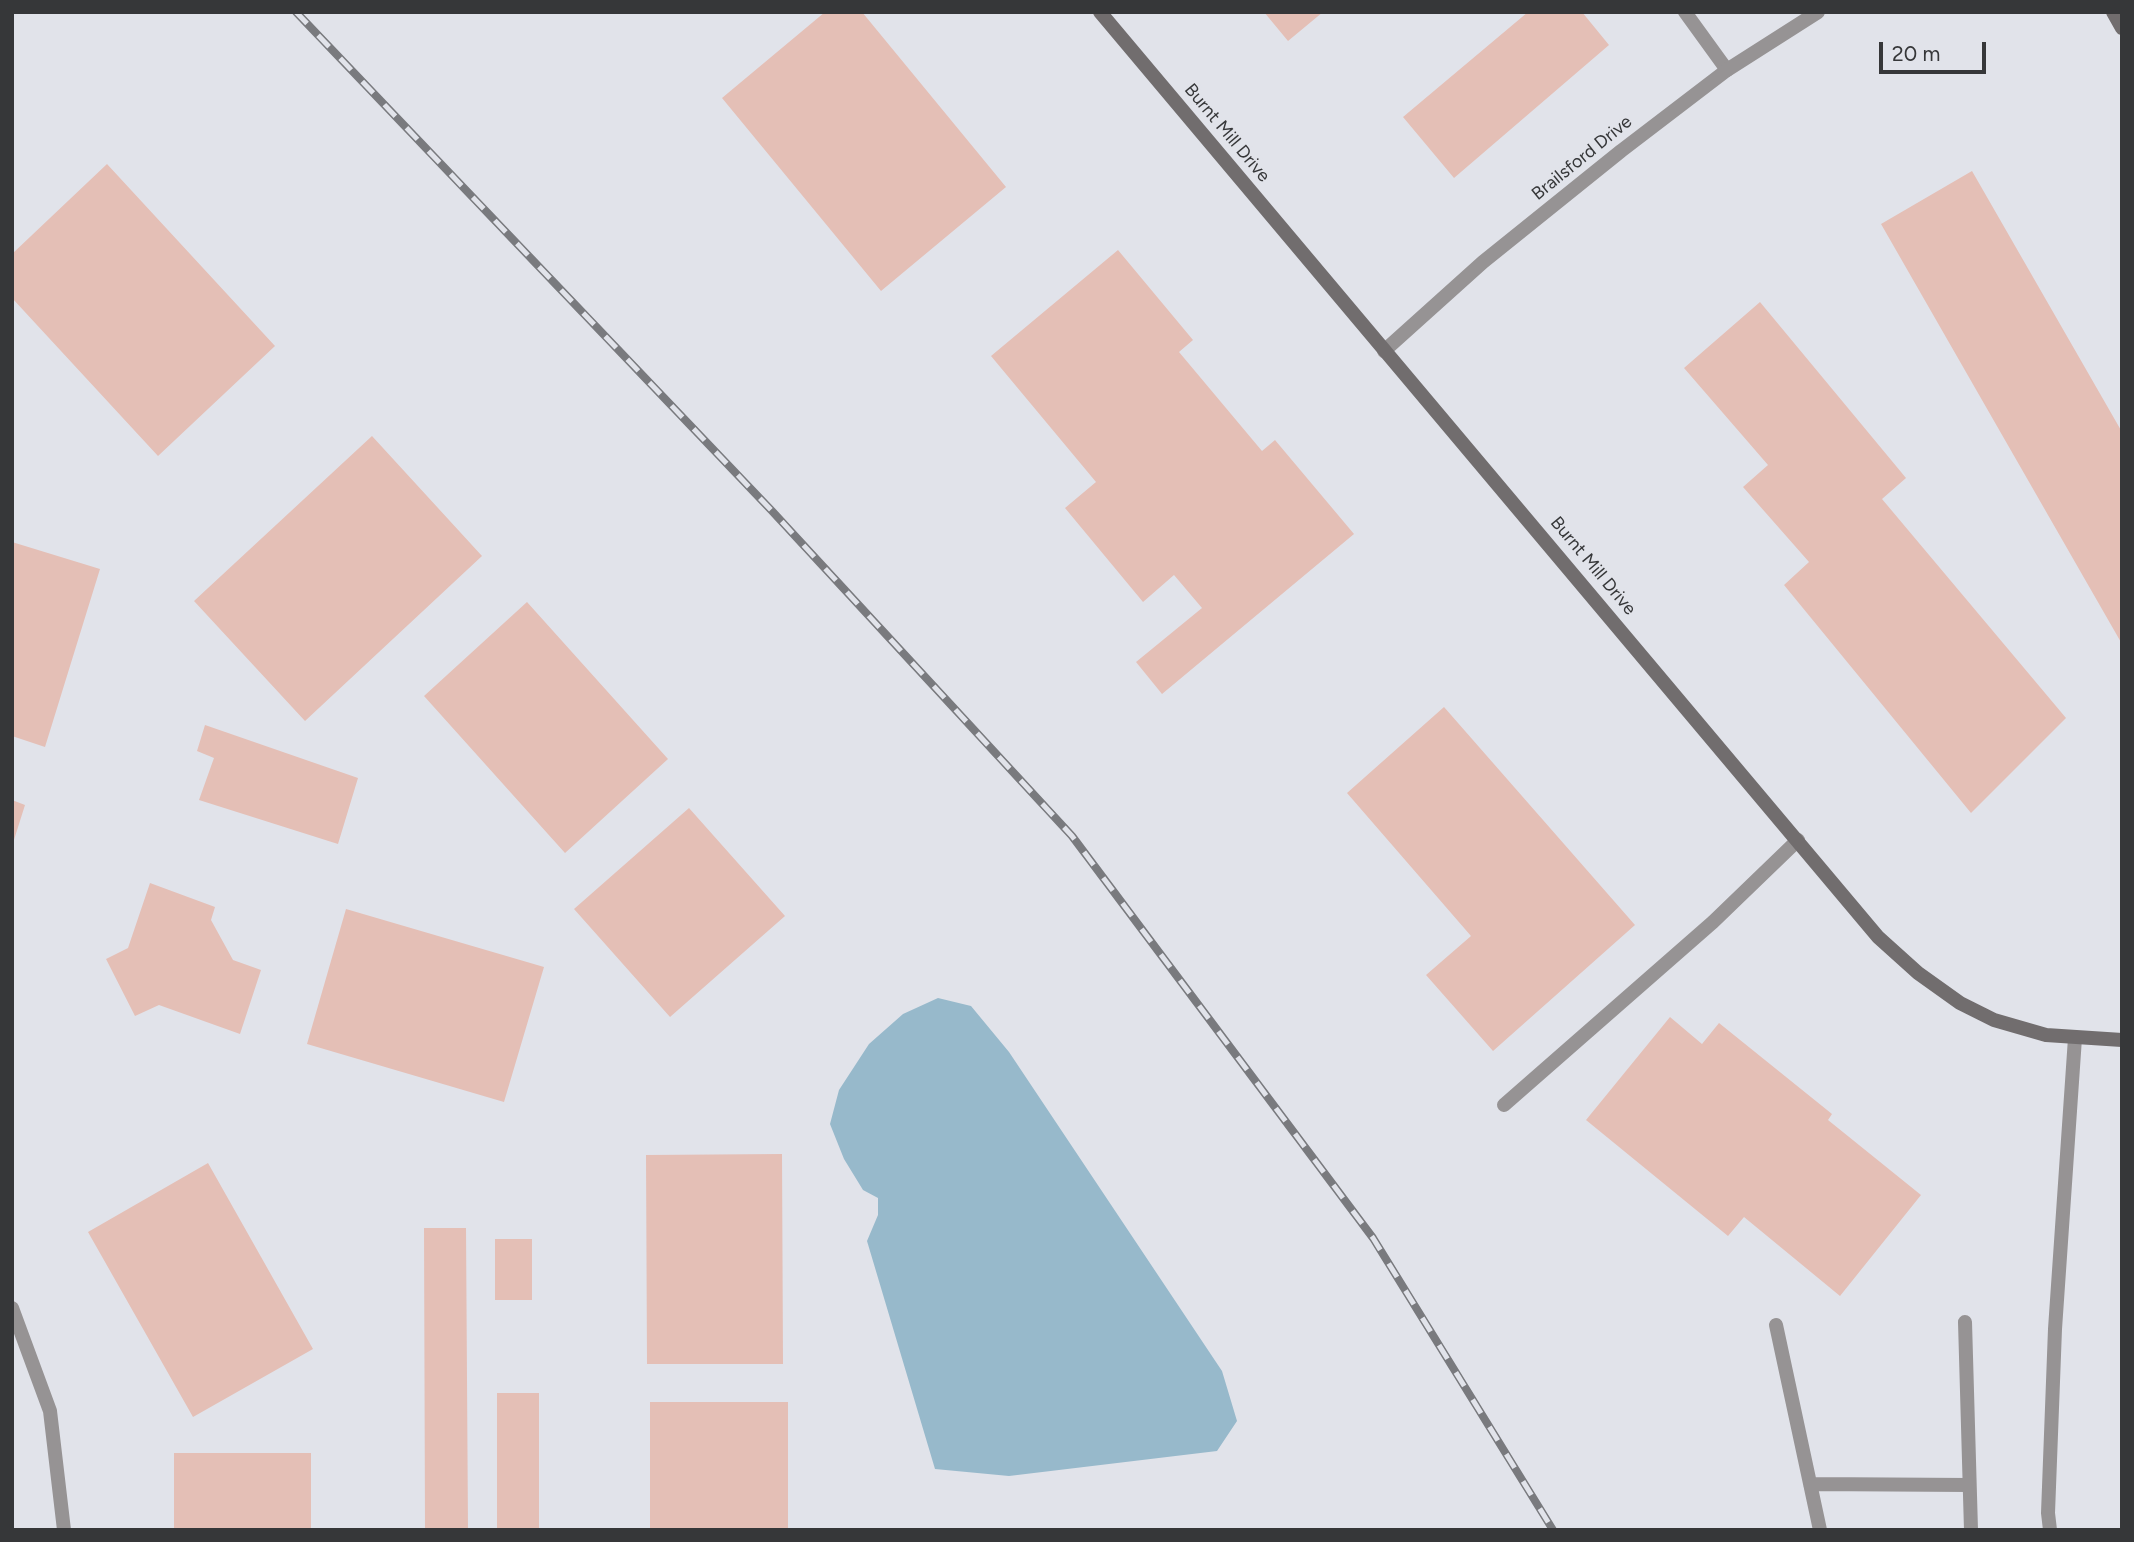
<!DOCTYPE html>
<style>
body{margin:0}
#map{position:relative;width:2134px;height:1542px;overflow:hidden;background:#e1e3ea;font-family:Figtree,sans-serif}
canvas{display:block}
.frame{position:absolute;inset:0;border:14px solid #363739;pointer-events:none}
.scale{position:absolute;left:1879px;top:42px;width:107px;height:32px;box-sizing:border-box;border:4px solid #363739;border-top:0;padding-left:9px;font-size:21px;line-height:24px;white-space:nowrap;color:#363739;-webkit-text-stroke:5px #e1e3ea;paint-order:stroke}
</style>
<div id="map">
<canvas width="2134" height="1542"></canvas>
<div class="frame"></div>
<div class="scale">20 m</div>
</div>
<script>
const context = document.querySelector('canvas').getContext('2d');
context.lineJoin = 'round';
function fill(path, color) {
  context.fillStyle = color;
  context.fill(path, 'evenodd');
}
function poly(rows) {
  const path = new Path2D();
  for (const r of rows) {
    path.moveTo(r[0], r[1]);
    for (let i = 2; i < r.length; i += 2) path.lineTo(r[i], r[i + 1]);
  }
  return path;
}
function strokePath(path, color, width, dash) {
  context.strokeStyle = color;
  context.lineWidth = width;
  context.lineCap = dash ? 'butt' : 'round';
  context.setLineDash(dash || []);
  context.stroke(path);
}
function drawText(font, color, halo, rows, align = 'center') {
  context.font = font + ' Figtree,sans-serif';
  context.lineWidth = 7;
  context.setLineDash([]);
  context.textBaseline = 'middle';
  context.strokeStyle = halo;
  context.fillStyle = color;
  for (const [text, x, y, turn = 0] of rows) {
    context.save();
    context.translate(x, y);
    context.rotate((+turn || 0) * Math.PI / 180);
    context.textAlign = isNaN(turn) ? turn : align;
    if (halo) context.strokeText(text, 0, 0);
    context.fillText(text, 0, 0);
    context.restore();
  }
}
fill(poly([
 [938,998,971,1006,1009,1052,1222,1371,1237,1421,1217,1451,1009,1476,935,1469,867,1241,878,1215,878,1198,863,1190,844,1159,830,1124,839,1090,869,1044,903,1014]
]), '#97b9cb');
fill(poly([
 [825,12,862,12,1006,187,881,291,722,98],
 [1264,12,1323,12,1288,41],
 [1528,12,1582,12,1609,45,1454,178,1403,117],
 [107,164,275,346,158,456,12,298,12,254],
 [1972,171,2122,432,2122,644,1881,224],
 [1118,250,1193,340,1179,352,1262,451,1275,440,1354,534,1162,694,1136,662,1202,608,1174,575,1143,602,1065,508,1096,482,991,356],
 [1760,302,1906,478,1882,499,2066,718,1971,813,1784,585,1809,562,1743,487,1768,465,1684,368],
 [372,436,482,556,305,721,194,601],
 [12,542,100,569,45,747,12,736],
 [527,602,668,759,565,853,424,696],
 [1444,707,1635,925,1493,1051,1426,975,1471,936,1347,793],
 [205,725,358,778,338,844,199,800,214,758,197,751],
 [12,800,25,805,13,843,12,842],
 [689,808,785,916,670,1017,574,909],
 [150,883,215,907,211,920,233,960,261,970,240,1034,159,1005,135,1016,106,959,128,948],
 [346,909,544,967,504,1102,307,1044],
 [1670,1017,1702,1044,1719,1023,1832,1114,1828,1120,1921,1195,1840,1296,1744,1217,1728,1236,1586,1120],
 [782,1154,783,1364,647,1364,646,1155],
 [208,1163,313,1349,193,1417,88,1232],
 [424,1228,466,1228,468,1530,425,1530],
 [495,1239,532,1239,532,1300,495,1300],
 [497,1393,539,1393,539,1530,497,1530],
 [650,1402,788,1402,788,1530,650,1530],
 [174,1453,311,1453,311,1530,174,1530]
]), '#e4bfb6');
strokePath(poly([
 [1685,12,1727,70],
 [1504,1105,1713,922,1798,840],
 [1965,1322,1971,1530],
 [1776,1325,1820,1530],
 [1810,1484,1969,1485],
 [2050,1530,2048,1513,2055,1329,2075,1038]
]), '#969394', 14);
strokePath(poly([
 [1384,351,1483,262,1621,151,1727,70,1818,12],
 [12,1308,50,1411,64,1530]
]), '#969394', 14);
strokePath(poly([
 [1100,12,1878,937,1918,973,1960,1003,1994,1020,2046,1035,2122,1040],
 [2113,12,2122,28]
]), '#716d6e', 14);
const rail = poly([
 [296,12,772,511,1072,836,1373,1238,1553,1530]
]);
strokePath(rail, '#797a7e', 8);
strokePath(rail, '#e1e3ea', 5, [16]);
drawText('18px', '#363739', '#e1e3ea', [
 ["Burnt Mill Drive",1227,133,50],
 ["Brailsford Drive",1582,158,-39],
 ["Burnt Mill Drive",1593,566,50]
]);
</script>
